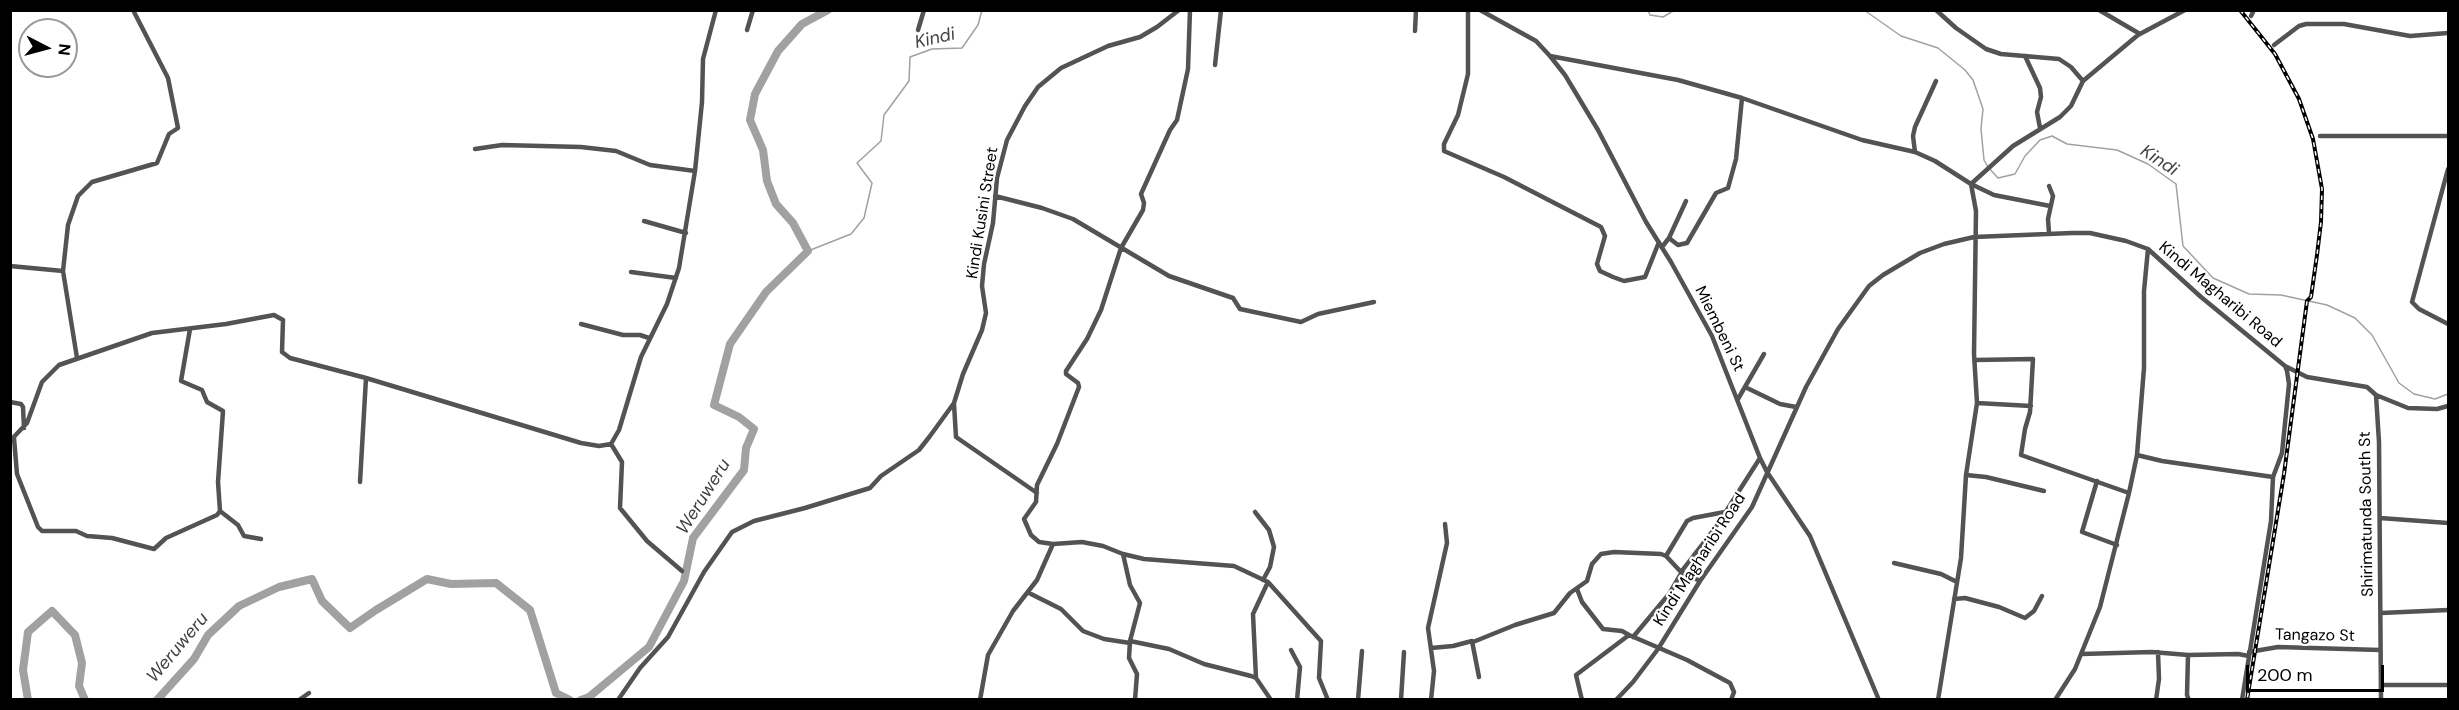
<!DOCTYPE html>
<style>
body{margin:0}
#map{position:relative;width:2459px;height:710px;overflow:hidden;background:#fff;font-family:"DM Sans",sans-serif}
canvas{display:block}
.frame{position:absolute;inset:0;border:12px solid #000;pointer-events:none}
.north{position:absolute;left:18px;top:18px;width:60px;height:60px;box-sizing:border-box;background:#fff;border:2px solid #999;border-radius:50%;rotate:96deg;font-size:16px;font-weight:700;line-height:24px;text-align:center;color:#000}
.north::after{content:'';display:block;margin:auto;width:21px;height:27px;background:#000;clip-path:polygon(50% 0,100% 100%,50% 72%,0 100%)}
.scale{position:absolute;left:2246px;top:665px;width:138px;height:27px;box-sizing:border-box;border:3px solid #000;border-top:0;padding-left:8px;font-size:18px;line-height:21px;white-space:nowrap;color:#000;-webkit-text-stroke:4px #fff;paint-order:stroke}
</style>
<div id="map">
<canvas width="2459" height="710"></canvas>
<div class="frame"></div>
<div class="north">N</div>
<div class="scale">200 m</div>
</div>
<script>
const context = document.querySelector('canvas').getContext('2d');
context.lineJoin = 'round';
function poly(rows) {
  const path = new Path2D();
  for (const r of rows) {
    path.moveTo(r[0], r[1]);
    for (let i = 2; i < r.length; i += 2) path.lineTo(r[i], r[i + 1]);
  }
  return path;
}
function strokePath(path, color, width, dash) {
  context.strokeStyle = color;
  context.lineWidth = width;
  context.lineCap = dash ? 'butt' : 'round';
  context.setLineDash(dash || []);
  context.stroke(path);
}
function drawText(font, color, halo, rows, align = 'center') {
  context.font = font + ' "DM Sans",sans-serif';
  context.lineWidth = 4.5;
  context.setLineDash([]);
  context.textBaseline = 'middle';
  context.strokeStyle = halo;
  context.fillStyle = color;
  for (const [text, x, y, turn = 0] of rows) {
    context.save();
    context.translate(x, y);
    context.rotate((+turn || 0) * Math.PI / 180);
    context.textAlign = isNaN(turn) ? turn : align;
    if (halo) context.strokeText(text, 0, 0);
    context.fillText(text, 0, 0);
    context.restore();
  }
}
strokePath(poly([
 [1648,10,1650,15,1663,17,1675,10],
 [1864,10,1901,36,1938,48,1965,70,1973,80,1983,109,1981,129,1984,160,1988,167,1998,178,2015,174,2025,156,2040,140,2052,136,2067,144,2117,150,2148,164,2176,184,2183,246,2213,278,2249,294,2281,295,2327,305,2355,318,2372,335,2399,383,2414,394,2435,399,2448,394],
 [808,251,851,234,864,218,872,183,857,163,881,141,884,115,909,81,910,57,932,49,962,48,978,25,982,10]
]), '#a1a1a1', 1.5);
strokePath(poly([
 [28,700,23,670,28,632,52,611,75,635,82,663,79,686,85,700],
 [157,700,194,659,208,635,239,606,279,587,312,579,322,601,350,628,376,610,427,579,451,584,496,583,530,610,556,693,570,700],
 [581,700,589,697,649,647,684,581,693,538,744,470,746,448,754,429,739,417,714,405,730,344,766,292,808,251,793,223,776,204,767,181,763,150,750,120,755,94,778,51,802,24,828,10]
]), '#a1a1a1', 8);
strokePath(poly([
 [1468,10,1468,74,1458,115,1444,144,1444,151,1504,177,1601,227,1605,236,1597,264,1600,271,1613,277,1624,281,1645,277,1659,242],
 [1480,10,1536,41,1550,56,1565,75,1598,130,1646,222,1671,262,1712,336,1760,458,1767,472,1810,536,1879,700],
 [1936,10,1956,28,1986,49,2001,54,2059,59,2071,67,2083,81],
 [2099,10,2140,34],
 [2251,16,2254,10],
 [747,30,753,10],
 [918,30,924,10],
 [1415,31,1416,10],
 [2274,45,2299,26,2306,24,2344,24,2410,36,2448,33],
 [1550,56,1678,80,1742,98,1862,140,1915,152,1935,161,1971,184,1994,195,2050,206],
 [2025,56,2040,88,2041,97,2037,112,2040,128],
 [1215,65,1221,10],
 [2320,136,2448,136],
 [475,149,502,145,581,147,616,151,650,165,695,171],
 [1915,152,1913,136,1915,127,1936,81],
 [2448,169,2412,302,2419,309,2448,324],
 [995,196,1042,208,1073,219,1169,276,1233,298,1240,309,1301,322,1318,314,1374,302],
 [644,221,686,233],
 [2049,233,2048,219,2053,196,2049,186],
 [1669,238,1678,245,1687,243,1716,193,1728,188,1736,159,1742,98],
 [1662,247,1669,238,1686,201],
 [10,266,63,271],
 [631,272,676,278],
 [581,324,623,335,640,335,649,338],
 [190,329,181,381,202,390,207,402,223,411,218,482,220,511,238,525,244,536,261,539],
 [77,358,63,271,68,225,78,196,92,182,157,163,169,134,178,128,168,78,133,10],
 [1975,360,2033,359,2030,412,2025,429,2021,455,2129,493],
 [2285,366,2307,377,2367,387,2376,395,2379,442,2381,700],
 [1745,387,1780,404,1796,407],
 [2376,395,2408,408,2437,409,2448,406],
 [1738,399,1764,354],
 [10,402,21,404,23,407,24,428],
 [1977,403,2031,406],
 [954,404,956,437,1037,493],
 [14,438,17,474,38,527,42,531,76,531,87,536,112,538,154,549,166,538,217,515,220,511],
 [10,441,27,423,42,382,59,365,152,333,226,324,274,315,283,320,282,352,290,358,366,378,581,443,599,446,611,444,619,430,641,357,667,304,679,268,695,171,702,102,703,59,716,10],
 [611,444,622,462,620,508,647,541,682,571],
 [2137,455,2162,461,2273,477],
 [1966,475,1986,477,2044,491],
 [2097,481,2082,532,2117,545],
 [360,482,366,378],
 [1255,512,1269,530,1274,547,1270,567,1263,580],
 [2380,518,2448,523],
 [1123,554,1144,559,1234,566,1268,582,1321,641,1319,678,1328,700],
 [1666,556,1687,521,1693,518,1725,512],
 [1894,563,1941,574,1957,582],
 [1681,572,1718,524,1760,458],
 [1577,589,1582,602,1603,629,1622,631,1629,635],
 [1029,593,1061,609,1083,631,1104,639,1130,643],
 [1954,599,1965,598,1999,607,2025,618,2034,611,2042,596],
 [2381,613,2448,610],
 [1633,637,1669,594,1682,572],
 [1130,641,1169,649,1204,664,1251,676,1256,678,1271,700],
 [1473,642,1515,625,1554,613,1570,593,1587,581,1592,564,1601,554,1614,552,1661,554,1666,556,1681,572,1700,581],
 [1431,648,1453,646,1472,641,1479,677],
 [1291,650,1300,667,1297,700],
 [2249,652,2278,647,2380,650],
 [2082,654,2152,652,2188,655,2238,654,2249,656],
 [2188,655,2187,695,2189,700],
 [1256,678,1253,614,1268,582],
 [2381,685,2448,685],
 [299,700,309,693],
 [618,700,640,668,668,637,704,572,732,532,754,521,805,508,870,488,881,476,919,450,930,436,954,403,963,374,982,330,986,313,982,286,984,264,993,223,997,178,1007,140,1025,106,1038,87,1061,68,1108,46,1140,37,1157,27,1179,10],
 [980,700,988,655,1013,611,1037,580,1053,544],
 [1135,700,1137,674,1129,658,1130,641,1140,603,1130,585,1123,554,1103,546,1082,542,1053,544,1039,542,1031,535,1024,519,1036,502,1037,485,1057,444,1079,387,1078,383,1066,374,1066,371,1087,339,1101,310,1121,248,1143,210,1144,203,1141,194,1170,130,1177,120,1188,69,1190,10],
 [1358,700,1362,651],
 [1401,700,1404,652],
 [1431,700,1434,671,1428,628,1447,543,1445,524],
 [1582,700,1576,675,1629,635,1687,660,1730,683,1734,692,1731,700],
 [1616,700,1633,682,1658,649,1700,581,1752,507,1806,387,1838,329,1869,286,1883,275,1920,253,1944,244,1974,237,2072,233,2090,233,2126,241,2148,249,2201,297,2285,366,2287,371,2289,384,2282,453,2273,477,2271,521,2242,700],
 [1938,700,1961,558,1966,475,1977,403,1974,354,1976,211,1971,184,2013,146,2060,117,2071,106,2083,81,2138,35,2185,10],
 [2055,700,2075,669,2100,607,2129,493,2137,455,2144,368,2144,291,2148,249],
 [2156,700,2159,679,2158,652]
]), '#535353', 4.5);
const rail = poly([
 [2240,10,2275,54,2299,99,2313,139,2322,189,2321,222,2317,255,2311,297,2307,301,2284,474,2247,700]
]);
strokePath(rail, '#000', 4);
strokePath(rail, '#fff', 1.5, [4.5]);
drawText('16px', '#000', '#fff', [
 ["Kindi Kusini Street",983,213,-81],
 ["Kindi Magharibi Road",2220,295,40],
 ["Miembeni St",1719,329,64],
 ["Shirimatunda South St",2367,514,-91],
 ["Kindi Magharibi Road",1700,560,-57],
 ["Tangazo St",2315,636,1]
]);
drawText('italic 18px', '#424242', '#fff', [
 ["Kindi",935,39,-13],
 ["Kindi",2159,161,33],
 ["Weruweru",704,497,-58],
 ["Weruweru",178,648,-50]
]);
</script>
